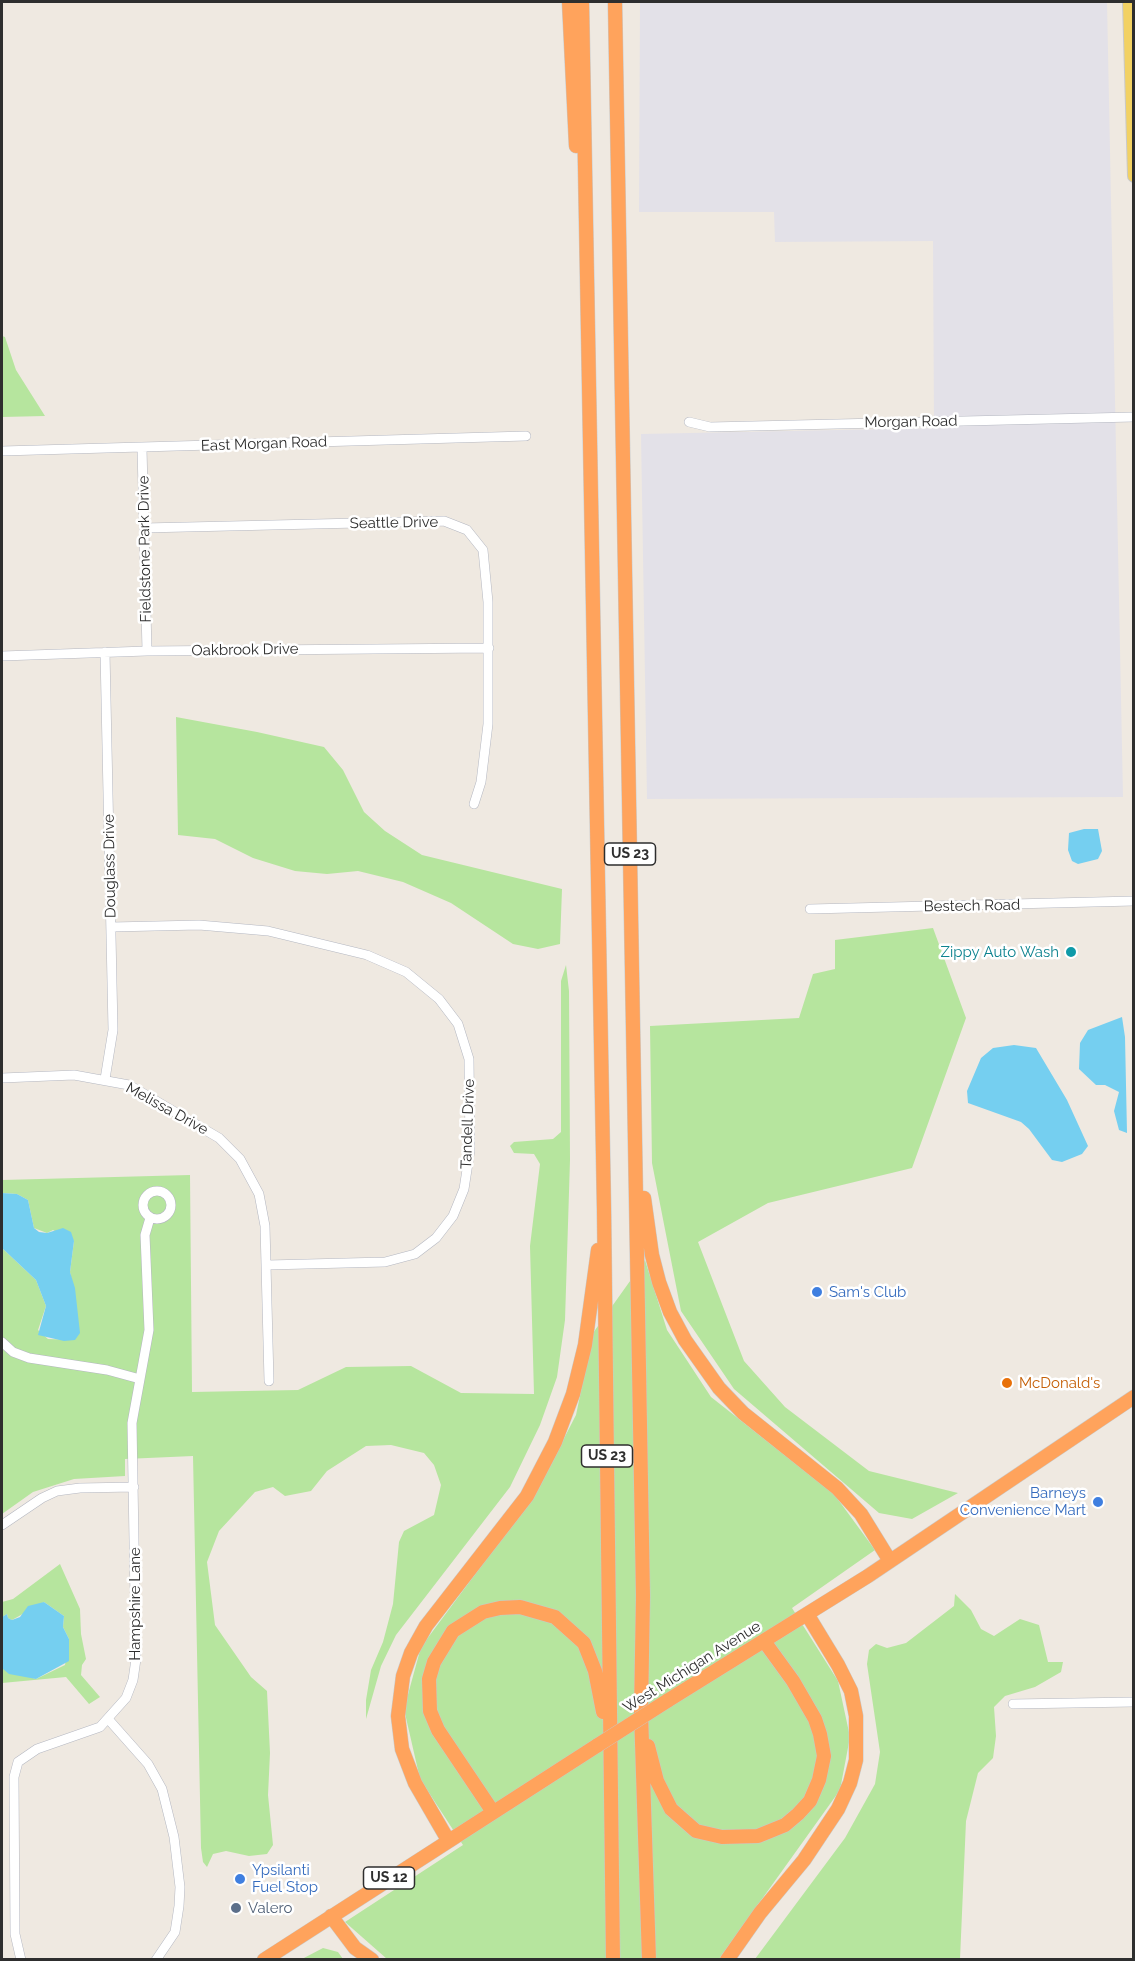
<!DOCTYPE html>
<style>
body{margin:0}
#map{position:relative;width:1135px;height:1961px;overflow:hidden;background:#efe9e1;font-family:Raleway,sans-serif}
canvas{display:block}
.frame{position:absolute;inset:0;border:3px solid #2e2e2e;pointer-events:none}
</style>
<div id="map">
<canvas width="1135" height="1961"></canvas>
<div class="frame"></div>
</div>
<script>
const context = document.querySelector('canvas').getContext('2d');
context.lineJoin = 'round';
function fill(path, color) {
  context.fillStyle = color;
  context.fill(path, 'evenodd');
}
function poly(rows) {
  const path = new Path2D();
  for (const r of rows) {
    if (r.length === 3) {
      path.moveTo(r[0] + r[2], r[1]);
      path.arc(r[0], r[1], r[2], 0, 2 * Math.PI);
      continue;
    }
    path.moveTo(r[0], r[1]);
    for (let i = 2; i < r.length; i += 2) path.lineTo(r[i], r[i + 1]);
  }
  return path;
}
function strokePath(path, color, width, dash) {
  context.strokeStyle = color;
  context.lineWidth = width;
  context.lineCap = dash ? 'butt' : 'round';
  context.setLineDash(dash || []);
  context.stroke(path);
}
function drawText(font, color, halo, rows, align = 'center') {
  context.font = font + ' Raleway,sans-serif';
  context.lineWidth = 5;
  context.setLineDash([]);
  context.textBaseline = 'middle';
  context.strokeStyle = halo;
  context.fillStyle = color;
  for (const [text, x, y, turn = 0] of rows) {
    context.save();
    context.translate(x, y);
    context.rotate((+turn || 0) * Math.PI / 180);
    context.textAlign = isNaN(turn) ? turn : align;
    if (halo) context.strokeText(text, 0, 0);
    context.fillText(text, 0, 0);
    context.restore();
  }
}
fill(poly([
 [640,2,1107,2,1123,797,647,799,641,434,934,428,933,241,775,242,774,212,639,212]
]), '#e3e1e8');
fill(poly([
 [2,336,5,337,16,370,45,416,2,417],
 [176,717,257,732,324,747,343,770,364,812,385,831,422,855,562,889,560,944,538,949,513,944,451,903,403,882,358,871,327,874,295,871,253,858,215,839,178,835],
 [933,928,966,1018,912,1168,768,1203,698,1242,744,1361,785,1407,869,1471,958,1493,912,1519,879,1513,734,1389,681,1311,652,1163,650,1026,799,1018,813,974,835,969,835,940],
 [566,965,569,991,570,1160,565,1320,557,1377,540,1425,510,1487,396,1635,381,1666,366,1719,366,1700,371,1670,383,1642,393,1604,399,1542,404,1531,434,1515,441,1485,434,1465,424,1453,391,1445,366,1446,327,1471,311,1491,285,1496,273,1487,255,1492,219,1531,207,1562,215,1625,251,1677,267,1691,270,1753,268,1795,273,1845,267,1854,249,1856,226,1851,213,1854,207,1867,203,1862,201,1848,193,1456,125,1459,125,1476,74,1479,33,1492,2,1514,2,1248,36,1280,46,1306,38,1330,48,1339,75,1340,75,1297,70,1272,74,1241,53,1230,47,1233,34,1228,28,1200,17,1194,2,1193,2,1180,190,1175,192,1392,298,1390,346,1367,411,1366,461,1393,534,1394,530,1246,540,1164,534,1154,514,1153,510,1146,514,1142,553,1139,561,1132,561,981],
 [645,1260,667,1330,711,1397,834,1494,875,1550,792,1608,838,1681,850,1737,840,1790,719,1959,387,1959,345,1922,463,1845,420,1779,404,1709,421,1647,537,1491,576,1415,593,1333],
 [60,1564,80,1609,81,1634,86,1659,82,1665,81,1675,100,1697,89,1704,66,1677,2,1683,2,1668,36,1679,65,1665,69,1639,63,1627,64,1616,44,1602,12,1620,8,1618,7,1614,2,1617,2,1602,13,1599],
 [955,1594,971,1610,981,1629,994,1636,1020,1619,1039,1625,1048,1662,1063,1662,1061,1672,1035,1687,1005,1696,994,1707,996,1736,993,1758,978,1773,966,1821,960,1959,755,1959,845,1838,875,1784,880,1752,867,1664,869,1650,876,1644,887,1648,906,1643,954,1606],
 [323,1948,338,1952,343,1959,302,1959]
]), '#b6e59e');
fill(poly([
 [1084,829,1098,829,1102,851,1098,859,1078,864,1072,861,1068,850,1069,833],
 [1122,1017,1125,1037,1127,1133,1119,1130,1114,1111,1119,1092,1105,1085,1096,1085,1079,1069,1080,1043,1088,1030],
 [1014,1045,1036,1048,1067,1100,1088,1146,1082,1154,1062,1162,1052,1160,1029,1129,1021,1122,968,1103,967,1091,981,1058,993,1048],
 [2,1193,17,1194,28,1200,34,1228,39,1232,47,1233,63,1228,71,1232,74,1241,70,1272,75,1288,80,1333,75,1340,64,1341,38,1335,46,1306,36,1280,2,1248],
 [44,1602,64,1616,63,1627,69,1639,69,1661,36,1679,9,1674,2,1668,2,1617,7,1614,8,1618,12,1620,20,1617,28,1606]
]), '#75cff0');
const minor = poly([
 [689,422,710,427,1134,417],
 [142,448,147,651],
 [2,451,526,436],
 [144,528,444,521,467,530,483,550,488,602,488,724,481,782,474,804],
 [2,656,147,651,489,648],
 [810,909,1134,901],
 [112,927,199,925,268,931,367,955,406,972,439,999,458,1024,469,1059,470,1150,464,1189,453,1216,436,1238,415,1254,385,1262,268,1265],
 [2,1078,74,1075,129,1085,219,1138,240,1159,259,1194,265,1226,269,1381],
 [105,1079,113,1030,105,652],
 [157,1205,14],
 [2,1342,13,1352,29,1358,107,1370,140,1379],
 [2,1525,42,1498,57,1491,80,1488,134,1487],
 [1013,1704,1134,1702],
 [109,1720,148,1764,162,1789,174,1837,180,1887,179,1906,175,1932,156,1960],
 [21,1960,15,1934,14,1777,18,1762,37,1749,100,1727,126,1698,133,1680,136,1659,132,1423,149,1330,145,1235,150,1218]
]);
const major = poly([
 [1129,2,1134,176]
]);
const highway = poly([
 [569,2,576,146],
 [582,2,604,1209,613,1960],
 [615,2,643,1596,641,1712,649,1960],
 [644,1198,652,1255,659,1282,670,1312,685,1340,719,1388,743,1413,837,1488,861,1514,890,1561],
 [667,1701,868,1576,1134,1397],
 [648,1746,657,1781,671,1809,696,1831,722,1837,758,1836,785,1825,798,1814,810,1801,819,1780,824,1756,820,1734,815,1719,793,1681,764,1641],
 [493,1812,438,1730,430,1711,429,1679,434,1662,453,1631,483,1612,500,1608,520,1607,555,1617,584,1643,595,1671,603,1712],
 [448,1840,415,1783,402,1749,398,1716,403,1676,411,1653,426,1626,527,1496,555,1442,573,1394,585,1345,598,1250],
 [331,1916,355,1948,372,1960],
 [264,1960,598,1745],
 [727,1960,760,1913,804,1860,838,1809,850,1783,856,1760,856,1716,851,1691,838,1665,807,1614]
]);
strokePath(minor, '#b4b7c1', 10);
strokePath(major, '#c9c9c9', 14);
strokePath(highway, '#c9c9c9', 15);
strokePath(minor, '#fff', 9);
strokePath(major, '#f2d163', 12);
strokePath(highway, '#ffa35c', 14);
const highwayBridge = poly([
 [598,1745,667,1701]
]);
strokePath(highwayBridge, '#c9c9c9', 15, []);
strokePath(highwayBridge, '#ffa35c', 14);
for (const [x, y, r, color] of [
 [1071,952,6,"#0f9aa8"],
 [817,1292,6,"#3f7fe0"],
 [1007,1383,6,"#e8710a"],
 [1098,1502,6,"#3f7fe0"],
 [240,1879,6,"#3f7fe0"],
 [236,1908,6,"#5c6f8a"]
]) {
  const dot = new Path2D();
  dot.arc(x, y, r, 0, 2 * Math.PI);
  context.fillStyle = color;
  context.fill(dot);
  strokePath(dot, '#fff', 2);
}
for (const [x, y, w] of [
 [630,854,51],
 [607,1456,51],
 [389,1878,51]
]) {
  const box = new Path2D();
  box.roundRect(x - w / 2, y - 11, w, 22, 4.5);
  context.fillStyle = '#fff';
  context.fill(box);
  strokePath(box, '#2e2e2e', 1.5);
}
drawText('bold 14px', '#2e2e2e', null, [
 ["US 23",630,854],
 ["US 23",607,1456],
 ["US 12",389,1878]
]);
drawText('15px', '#2e2e2e', '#fff', [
 ["Morgan Road",911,422,-1],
 ["East Morgan Road",264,444,-2],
 ["Seattle Drive",394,523,-1],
 ["Fieldstone Park Drive",145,549,-91],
 ["Oakbrook Drive",245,650,-1],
 ["Douglass Drive",110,866,-91],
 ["Bestech Road",972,906,-1],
 ["Melissa Drive",167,1109,29],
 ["Tandell Drive",468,1124,-88],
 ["Hampshire Lane",135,1604,-90],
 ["West Michigan Avenue",692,1667,-32]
]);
drawText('15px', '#0d838f', '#fff', [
 ["Zippy Auto Wash",1059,952]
], 'right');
drawText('15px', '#366cbe', '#fff', [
 ["Sam's Club",829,1292],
 ["Barneys",1086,1493,"right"],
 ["Convenience Mart",1086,1510,"right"],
 ["Ypsilanti",252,1870],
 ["Fuel Stop",252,1887]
], 'left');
drawText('15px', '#c56008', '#fff', [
 ["McDonald's",1019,1383]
], 'left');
drawText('15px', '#4e5e75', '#fff', [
 ["Valero",248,1908]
], 'left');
</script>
